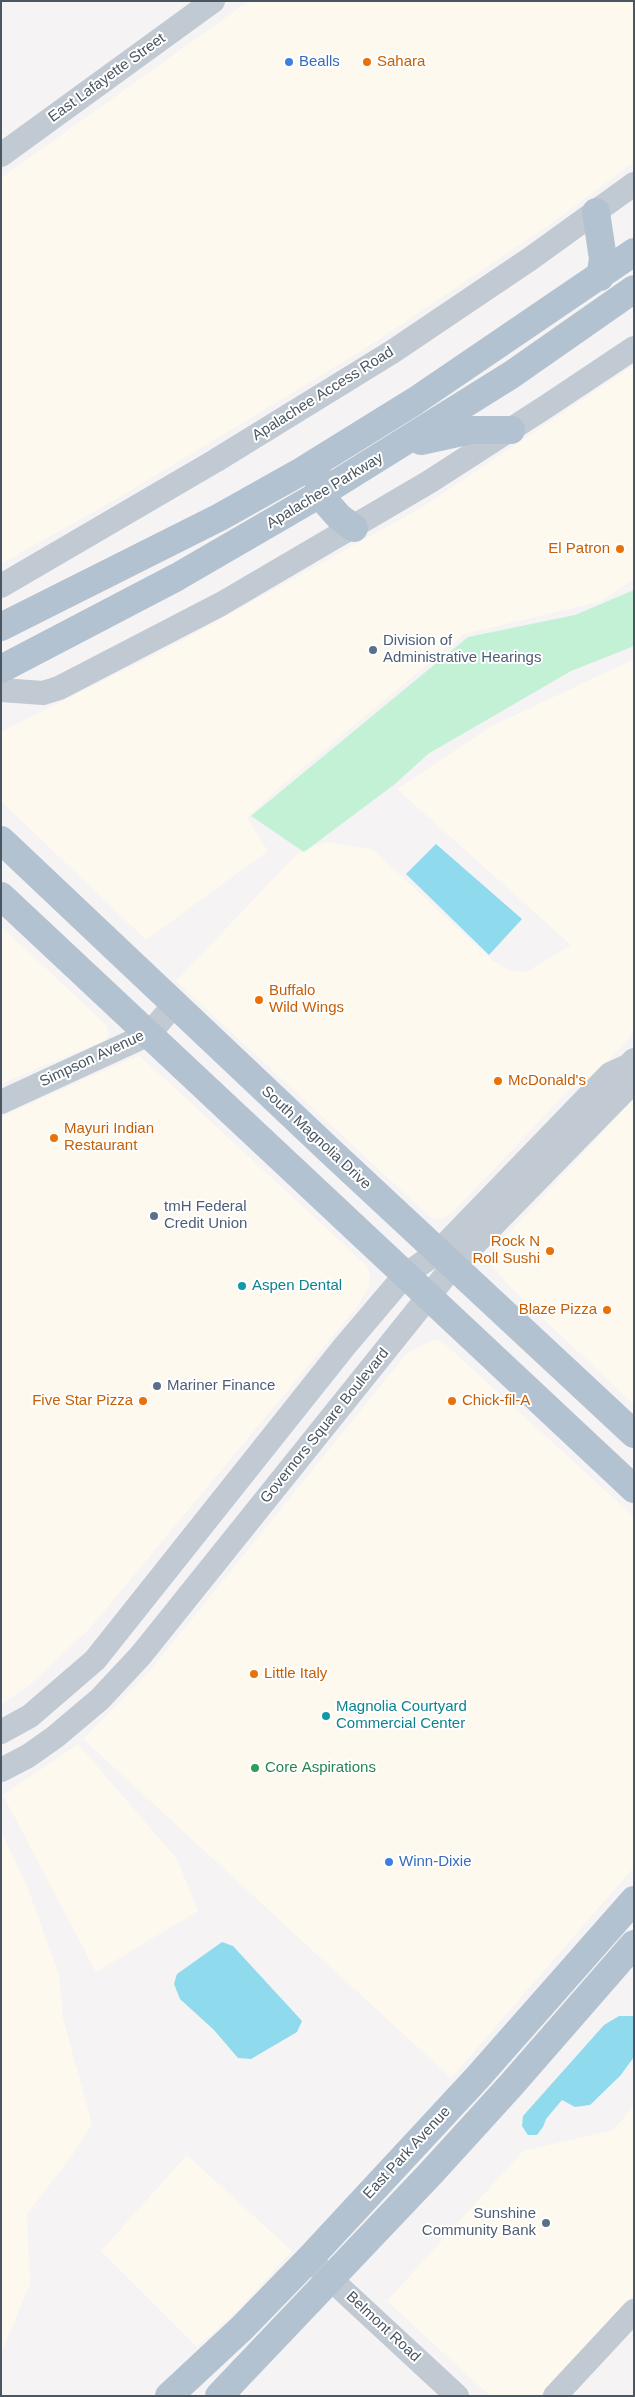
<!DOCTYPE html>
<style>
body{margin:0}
#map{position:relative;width:635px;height:2397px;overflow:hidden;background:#f5f3f3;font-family:Arial,sans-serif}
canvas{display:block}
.frame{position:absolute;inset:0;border:2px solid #4a5661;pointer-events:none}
</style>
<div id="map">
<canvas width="635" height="2397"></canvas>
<div class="frame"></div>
</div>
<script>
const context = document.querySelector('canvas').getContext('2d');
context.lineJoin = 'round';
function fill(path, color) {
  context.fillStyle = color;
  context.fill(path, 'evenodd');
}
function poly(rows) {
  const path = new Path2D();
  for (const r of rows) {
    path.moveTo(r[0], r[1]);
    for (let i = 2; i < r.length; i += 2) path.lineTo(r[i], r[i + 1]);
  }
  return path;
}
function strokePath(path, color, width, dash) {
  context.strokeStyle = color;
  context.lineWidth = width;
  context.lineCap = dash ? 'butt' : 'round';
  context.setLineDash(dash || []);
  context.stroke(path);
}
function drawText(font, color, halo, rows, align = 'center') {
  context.font = font + ' Arial,sans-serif';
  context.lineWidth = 4;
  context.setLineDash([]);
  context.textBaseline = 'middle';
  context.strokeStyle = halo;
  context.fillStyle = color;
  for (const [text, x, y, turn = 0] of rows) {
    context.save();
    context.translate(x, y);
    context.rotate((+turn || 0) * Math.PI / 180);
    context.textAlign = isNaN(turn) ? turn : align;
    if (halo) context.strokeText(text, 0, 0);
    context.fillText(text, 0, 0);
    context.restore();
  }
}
fill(poly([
 [249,1,634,1,634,162,545,228,366,348,125,494,1,564,1,178],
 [634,365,634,579,602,601,464,634,275,791,247,818,268,851,146,940,1,801,1,732,172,646,424,506],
 [634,659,634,1032,600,1070,566,1093,452,1213,440,1219,431,1218,176,981,297,854,325,842,372,849,493,961,511,971,526,972,571,945,397,789,490,727],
 [1,926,106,1025,109,1033,106,1040,1,1084],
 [140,1056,367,1266,370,1275,369,1286,357,1307,90,1628,32,1683,1,1705,1,1117,130,1059],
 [634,1099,634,1405,510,1287,491,1264,490,1253],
 [435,1339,446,1345,634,1517,634,1867,451,2078,83,1739,148,1673,407,1353],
 [78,1744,177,1859,198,1911,96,1972,3,1795],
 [1,1831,27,1886,59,1975,63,2018,92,2124,71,2157,27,2214,30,2284,1,2354],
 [634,2106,634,2294,540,2396,490,2396,387,2301,523,2151,613,2130],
 [187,2155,292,2251,237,2311,197,2347,101,2251]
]), '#fdf9ef');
fill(poly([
 [634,590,634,646,571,671,428,754,395,784,304,852,251,816,468,637,575,615]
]), '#c3f1d5');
fill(poly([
 [436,844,522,919,489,955,406,874],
 [222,1942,233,1946,302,2021,297,2032,251,2059,238,2058,214,2030,180,1999,174,1984,177,1974],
 [619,2016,634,2016,634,2057,620,2076,590,2105,575,2107,562,2100,546,2119,543,2127,537,2135,528,2135,522,2126,523,2116,604,2025]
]), '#90daee');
strokePath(poly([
 [1,155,213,1],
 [1,586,215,461,392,352,530,259,634,184],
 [1,690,43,693,59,688,221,604,429,482,547,406,634,348],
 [1,1102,149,1034,174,1005],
 [1,1732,30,1716,95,1660,344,1347,405,1275,438,1252,610,1074,628,1066,634,1060],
 [1,1770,28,1756,55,1737,100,1699,141,1655,453,1266,626,1089,628,1066],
 [309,2259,457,2396],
 [555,2396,634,2311]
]), '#c1cad2', 24);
strokePath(poly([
 [596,212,603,259,600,277],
 [421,441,471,430,511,430],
 [319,478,319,491,325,501,339,517,354,528],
 [1,627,220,517,302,471,415,401,634,252],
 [1,669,177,577,320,494,511,375,634,289],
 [1,840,329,1150,634,1434],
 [1,896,634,1489],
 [169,2396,242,2328,309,2259,477,2078,634,1900],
 [219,2396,431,2173,512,2084,634,1944]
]), '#b3c2d1', 28);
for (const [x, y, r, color] of [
 [289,62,5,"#3f7fe0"],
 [367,62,5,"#e8710a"],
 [620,549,5,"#e8710a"],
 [373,650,5,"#5c6f8a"],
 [259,1000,5,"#e8710a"],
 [498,1081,5,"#e8710a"],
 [54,1138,5,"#e8710a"],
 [154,1216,5,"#5c6f8a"],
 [550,1251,5,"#e8710a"],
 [242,1286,5,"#0f9aa8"],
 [607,1310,5,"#e8710a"],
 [157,1386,5,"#5c6f8a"],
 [143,1401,5,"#e8710a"],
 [452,1401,5,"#e8710a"],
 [254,1674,5,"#e8710a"],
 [326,1716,5,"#0f9aa8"],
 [255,1768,5,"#2e9e5b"],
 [389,1862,5,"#3f7fe0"],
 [546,2223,5,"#5c6f8a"]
]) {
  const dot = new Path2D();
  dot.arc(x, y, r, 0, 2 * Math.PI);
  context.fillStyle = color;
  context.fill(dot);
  strokePath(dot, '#fff', 2);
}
drawText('15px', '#366cbe', '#fff', [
 ["Bealls",299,62],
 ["Winn-Dixie",399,1862]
], 'left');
drawText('15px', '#c56008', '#fff', [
 ["Sahara",377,62],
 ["El Patron",610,549,"right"],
 ["Buffalo",269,991],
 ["Wild Wings",269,1008],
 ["McDonald's",508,1081],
 ["Mayuri Indian",64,1129],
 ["Restaurant",64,1146],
 ["Rock N",540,1242,"right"],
 ["Roll Sushi",540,1259,"right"],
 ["Blaze Pizza",597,1310,"right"],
 ["Five Star Pizza",133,1401,"right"],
 ["Chick-fil-A",462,1401],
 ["Little Italy",264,1674]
], 'left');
drawText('15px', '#4a5661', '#fff', [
 ["East Lafayette Street",107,78,-36],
 ["Apalachee Access Road",323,394,-32],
 ["Apalachee Parkway",325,491,-31],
 ["Simpson Avenue",92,1059,-25],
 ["South Magnolia Drive",316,1138,43],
 ["Governors Square Boulevard",325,1426,-51],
 ["East Park Avenue",407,2153,-47],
 ["Belmont Road",383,2327,43]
]);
drawText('15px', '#4e5e75', '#fff', [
 ["Division of",383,641],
 ["Administrative Hearings",383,658],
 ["tmH Federal",164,1207],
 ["Credit Union",164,1224],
 ["Mariner Finance",167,1386],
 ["Sunshine",536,2214,"right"],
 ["Community Bank",536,2231,"right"]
], 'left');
drawText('15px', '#0d838f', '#fff', [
 ["Aspen Dental",252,1286],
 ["Magnolia Courtyard",336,1707],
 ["Commercial Center",336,1724]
], 'left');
drawText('15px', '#27864d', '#fff', [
 ["Core Aspirations",265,1768]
], 'left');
</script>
